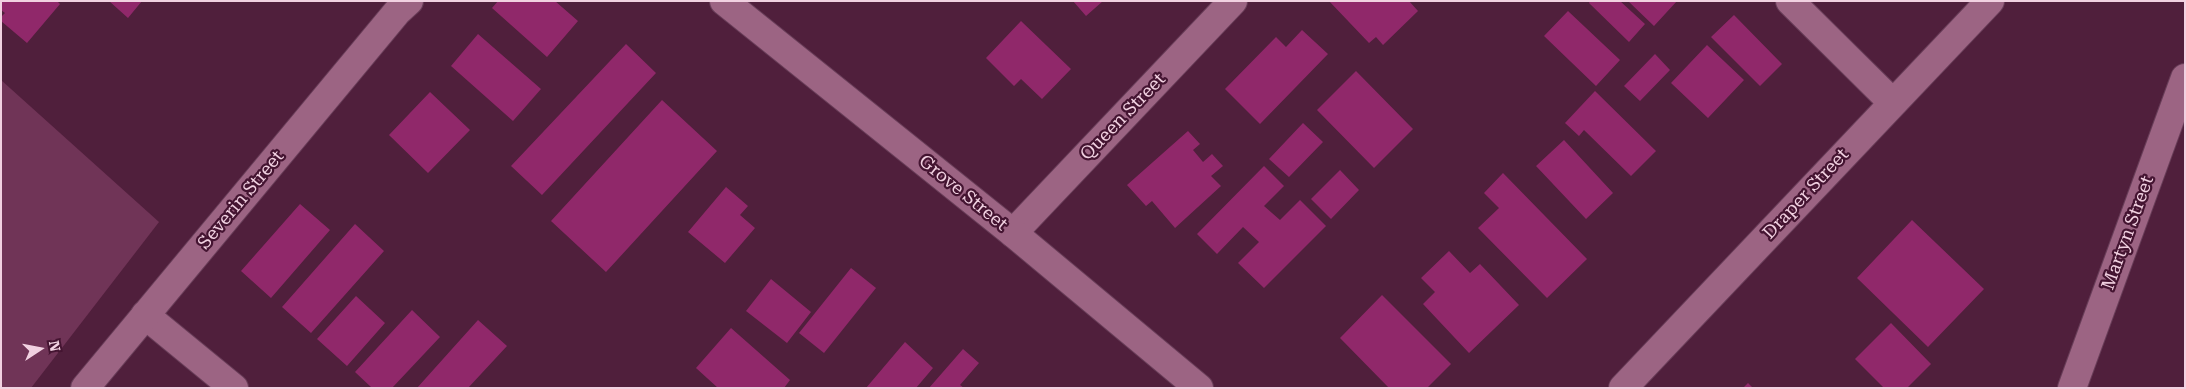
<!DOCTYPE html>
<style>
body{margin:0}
#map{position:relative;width:2186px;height:389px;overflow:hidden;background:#501f3c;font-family:"Roboto Serif",serif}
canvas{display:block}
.frame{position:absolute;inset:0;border:2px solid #f1d1e1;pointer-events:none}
.north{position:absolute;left:15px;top:324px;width:50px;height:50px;-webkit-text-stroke:4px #441431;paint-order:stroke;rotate:79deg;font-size:14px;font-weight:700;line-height:20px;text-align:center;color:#f1d1e1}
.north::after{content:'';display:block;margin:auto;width:18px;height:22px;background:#f1d1e1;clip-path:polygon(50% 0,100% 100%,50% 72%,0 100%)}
</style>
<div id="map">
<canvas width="2186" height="389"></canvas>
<div class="frame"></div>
<div class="north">N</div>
</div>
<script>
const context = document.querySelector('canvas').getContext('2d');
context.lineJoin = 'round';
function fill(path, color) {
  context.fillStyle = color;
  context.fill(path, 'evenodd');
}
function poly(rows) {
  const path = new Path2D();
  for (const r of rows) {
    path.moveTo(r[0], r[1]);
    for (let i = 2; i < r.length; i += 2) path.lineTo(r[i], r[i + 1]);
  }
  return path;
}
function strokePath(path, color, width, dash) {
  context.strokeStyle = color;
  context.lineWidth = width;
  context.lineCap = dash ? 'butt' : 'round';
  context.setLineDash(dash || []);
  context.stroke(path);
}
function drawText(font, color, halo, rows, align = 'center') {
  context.font = font + ' "Roboto Serif",serif';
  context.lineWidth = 4.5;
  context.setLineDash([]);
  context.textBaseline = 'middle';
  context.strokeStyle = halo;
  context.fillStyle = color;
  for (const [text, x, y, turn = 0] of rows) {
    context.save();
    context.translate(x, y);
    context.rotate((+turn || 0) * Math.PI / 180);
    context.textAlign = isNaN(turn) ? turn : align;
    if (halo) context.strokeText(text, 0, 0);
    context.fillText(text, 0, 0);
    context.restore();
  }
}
fill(poly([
 [1,80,159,222,31,388,1,388]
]), '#703457');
fill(poly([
 [1,1,57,1,60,4,27,43,1,21,1,17,5,13,1,10],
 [109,1,142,1,128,18],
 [498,1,555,1,578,21,547,57,492,8],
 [1073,1,1103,1,1086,16],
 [1329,1,1409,1,1418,11,1383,45,1376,37,1369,43],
 [1590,1,1620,1,1645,24,1629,42,1589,3],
 [1628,1,1677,1,1654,26],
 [1568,11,1620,60,1596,86,1544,36],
 [1734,15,1782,64,1760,86,1711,37],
 [1021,21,1071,69,1042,99,1021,79,1014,86,986,58],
 [1302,30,1328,54,1260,124,1225,89,1276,37,1286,47],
 [478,34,541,89,513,121,451,66],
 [626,44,656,73,542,195,511,166],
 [1707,45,1744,80,1708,118,1671,83],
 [1655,54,1670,70,1640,101,1624,86],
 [1356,71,1413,129,1374,168,1317,110],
 [1595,91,1656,151,1631,176,1584,130,1579,136,1565,123],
 [430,92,470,130,428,173,389,135],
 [662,100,717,151,606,272,551,221],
 [1303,123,1323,142,1289,177,1269,159],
 [1188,131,1200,144,1193,150,1203,162,1212,154,1223,166,1211,176,1221,186,1175,228,1152,201,1146,206,1127,185],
 [1564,140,1613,193,1586,219,1536,166],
 [1264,166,1284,186,1264,206,1280,220,1300,200,1326,226,1264,288,1238,263,1259,242,1243,227,1217,254,1197,234],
 [1340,170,1359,190,1331,219,1311,199],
 [1503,173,1587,259,1547,298,1478,228,1499,208,1484,193],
 [726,187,748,206,740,215,755,228,725,263,688,232],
 [300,204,330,230,271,298,241,271],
 [1912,220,1984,289,1928,347,1857,278],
 [355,224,384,251,311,333,282,307],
 [1449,251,1470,273,1480,264,1519,305,1469,353,1423,304,1435,292,1421,278],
 [851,268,876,288,824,353,799,333],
 [771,279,811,312,787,343,746,311],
 [1382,295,1451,364,1427,388,1389,388,1340,338],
 [356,296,385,323,347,366,317,339],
 [412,310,440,337,392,388,372,388,355,372],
 [478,320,507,346,468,388,417,388],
 [1891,323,1931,364,1907,388,1884,388,1855,359],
 [731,328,790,380,784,388,718,388,696,368],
 [905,342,933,368,916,388,866,388],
 [963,349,979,363,960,385,964,388,929,388],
 [1748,383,1753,388,1743,388]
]), '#90286a');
const minor = poly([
 [1790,1,1893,103],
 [1013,233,1233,1],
 [145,315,234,388],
 [1623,388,1990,1],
 [2072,388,2185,78]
]);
const tertiary = poly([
 [724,1,1013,233,1199,388],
 [85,388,397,12,409,1]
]);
strokePath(minor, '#683d58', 30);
strokePath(tertiary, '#683d58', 30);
strokePath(minor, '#9c6483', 28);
strokePath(tertiary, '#9c6483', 28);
drawText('18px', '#f1d1e1', '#441431', [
 ["Queen Street",1123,117,-46],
 ["Grove Street",963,193,39],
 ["Draper Street",1806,194,-47],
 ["Severin Street",241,200,-50],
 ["Martyn Street",2128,233,-70]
]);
</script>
